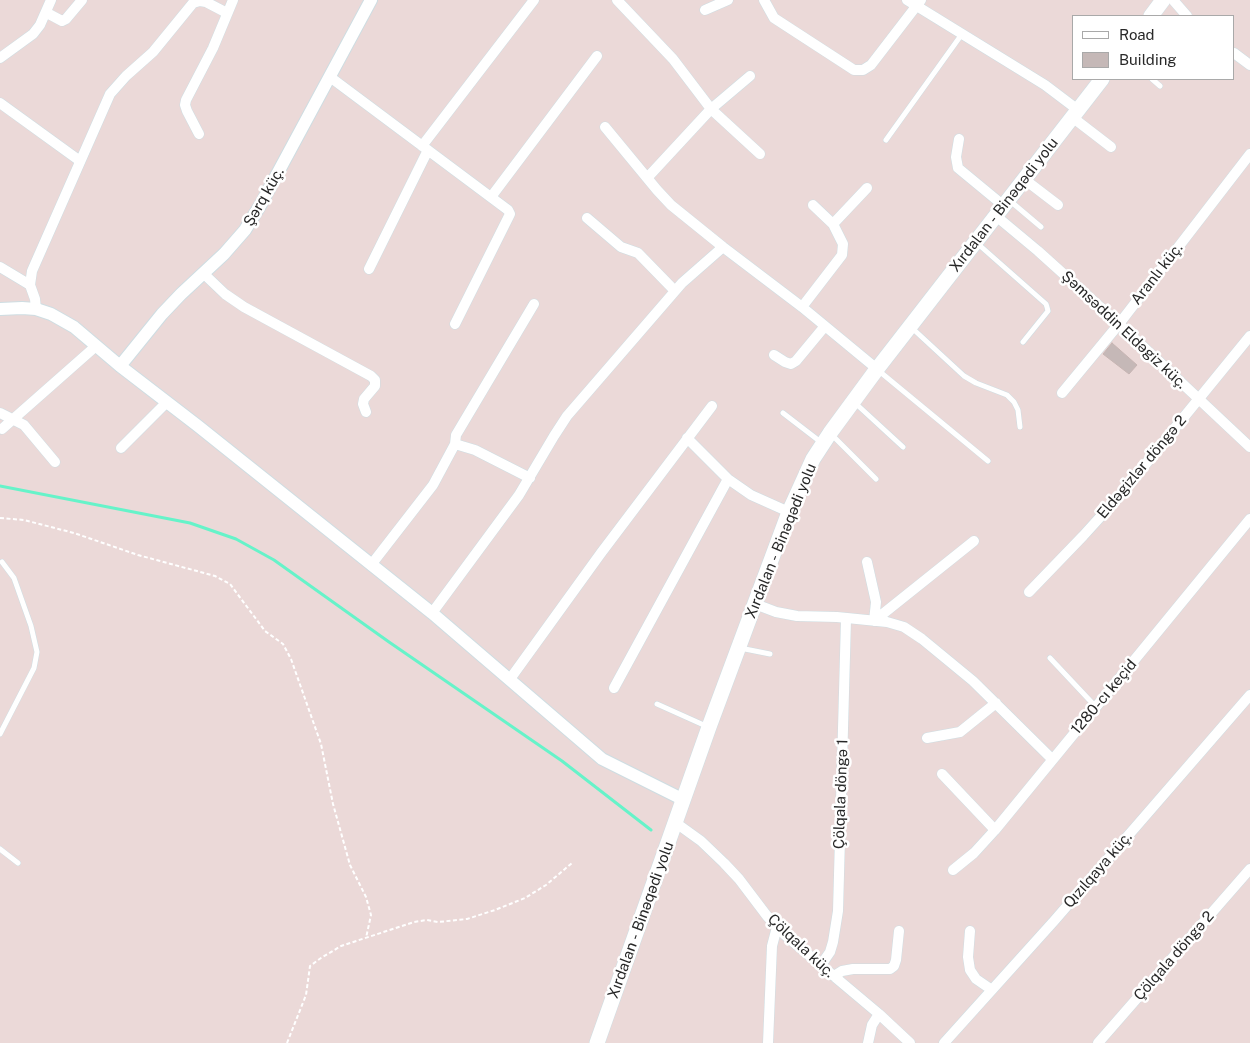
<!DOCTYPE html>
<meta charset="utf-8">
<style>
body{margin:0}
#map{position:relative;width:1250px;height:1043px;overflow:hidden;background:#ebd9d8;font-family:"Public Sans",sans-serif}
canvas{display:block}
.legend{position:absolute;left:1072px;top:15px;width:162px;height:65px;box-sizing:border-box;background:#fff;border:1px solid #a9a9a9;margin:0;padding:6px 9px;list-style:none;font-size:15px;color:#282828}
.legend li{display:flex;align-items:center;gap:10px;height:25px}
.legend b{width:25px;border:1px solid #a9a9a9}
</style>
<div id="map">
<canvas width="1250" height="1043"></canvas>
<ul class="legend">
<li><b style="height:6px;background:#fff"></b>Road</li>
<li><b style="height:14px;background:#c5b8b7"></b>Building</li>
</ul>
</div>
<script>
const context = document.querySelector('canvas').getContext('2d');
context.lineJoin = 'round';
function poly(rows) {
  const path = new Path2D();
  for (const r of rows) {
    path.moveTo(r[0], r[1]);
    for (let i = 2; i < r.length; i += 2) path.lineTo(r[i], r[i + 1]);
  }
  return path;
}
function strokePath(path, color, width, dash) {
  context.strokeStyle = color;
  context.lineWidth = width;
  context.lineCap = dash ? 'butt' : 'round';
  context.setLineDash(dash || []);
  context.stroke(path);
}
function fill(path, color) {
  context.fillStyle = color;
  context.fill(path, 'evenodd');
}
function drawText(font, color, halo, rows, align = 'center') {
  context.font = font + ' "Public Sans",sans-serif';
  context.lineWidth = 5;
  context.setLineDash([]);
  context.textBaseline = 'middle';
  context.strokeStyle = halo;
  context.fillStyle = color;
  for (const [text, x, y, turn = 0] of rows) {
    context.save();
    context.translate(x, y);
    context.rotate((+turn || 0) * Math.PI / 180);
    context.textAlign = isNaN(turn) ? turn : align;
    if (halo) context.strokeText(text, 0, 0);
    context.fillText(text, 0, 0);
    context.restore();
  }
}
strokePath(poly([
 [0,486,190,523,236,539,274,560,389,642,562,761,651,830]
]), '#66f3c9', 3);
const building = poly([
 [1112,343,1137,365,1129,374,1103,354,1112,343]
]);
fill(building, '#c5b8b7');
strokePath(building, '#c6b4b2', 1);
const service = poly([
 [1152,79,1160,86],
 [886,140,962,34],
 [1009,200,1041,227],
 [978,244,1046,304,1047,307,1048,311,1023,342],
 [912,328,964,376,976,383,1007,395,1014,402,1018,410,1020,427],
 [879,371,988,461],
 [854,402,903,447],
 [783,413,822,443],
 [832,435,876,479],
 [740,648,770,654],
 [1050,658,1096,707],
 [657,704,706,726],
 [0,734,34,668,37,652,31,626,14,578,2,562],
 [0,849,18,863]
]);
const minor = poly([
 [617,0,673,59,711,109,760,154],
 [764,0,774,18,854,70,863,70,871,65,921,0],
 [907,0,1045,85,1078,110],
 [1173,0,1187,16],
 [705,10,728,0],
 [47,13,62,21,66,19,82,0],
 [1234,53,1250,65],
 [0,58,33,34,40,25,51,0],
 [330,77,508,210,510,214,455,324],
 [0,103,80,161],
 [1072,117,1111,147],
 [605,127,657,190,671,205,723,247,802,307,877,369],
 [199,134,187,111,185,105,186,100,213,48,233,0],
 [959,139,956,157,958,168,1004,206],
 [422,146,534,0],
 [648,177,711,109,750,76],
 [1024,179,1058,205],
 [491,197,597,56],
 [813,205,833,224],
 [996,216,1038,251,1119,324,1250,447],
 [587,218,621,247,638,253,675,291],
 [0,267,30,285],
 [369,269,428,150],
 [203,273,225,294,244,307,371,376,375,380,375,386,364,399,363,404,366,412],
 [802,307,842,255,843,244,833,224,867,188],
 [36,309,35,299,30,285,32,271,110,94,126,76,153,52,193,3,200,1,206,2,227,13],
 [774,355,785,362,791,364,796,361,825,326],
 [1062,393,1119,324,1250,154],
 [0,413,24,425,55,462],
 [2,429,96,346],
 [687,438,728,479,751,495,789,512],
 [455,444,475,450,530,478],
 [121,448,167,402],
 [867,562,876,602,874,621,974,541],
 [371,565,433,485,455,444,456,435,534,304],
 [1029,592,1083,536,1122,493,1250,336],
 [755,604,776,612,797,616,837,617,887,622,904,627,922,639,973,681,1052,759],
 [432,613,519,495,554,436,567,416,682,283,723,247],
 [510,679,601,553,712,406],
 [614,688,728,479],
 [927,738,960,732,996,703],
 [942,774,995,830],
 [676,823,701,841,724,863,739,879,767,916,785,935,879,1014,910,1043],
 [953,870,974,853,995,830,1250,519],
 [970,931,968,957,970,970,976,979,992,990],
 [821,965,830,952,833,942,838,911,846,619],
 [834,976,842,971,853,969,890,969,894,966,896,960,899,931],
 [768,1043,772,946,777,927],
 [868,1043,872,1025,879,1014],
 [944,1043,1054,921,1250,695],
 [1098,1043,1250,869]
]);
const tertiary = poly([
 [0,309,22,308,36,309,51,314,74,327,120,366,198,426,432,613,602,759,684,800],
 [120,366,162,314,181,294,224,254,245,230,261,204,371,0]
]);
const secondary = poly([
 [1151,16,1163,0],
 [597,1043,709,727,789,512,813,459,830,433,877,369,1102,79]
]);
strokePath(service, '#cedde2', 6);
strokePath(minor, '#cedde2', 11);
strokePath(tertiary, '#cedde2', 14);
strokePath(secondary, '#cedde2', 16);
strokePath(poly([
 [0,518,24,520,74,533,138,555,215,576,230,584,265,631,283,644,291,659,321,744,333,804,350,865,366,897,371,915,366,938],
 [287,1043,306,995,310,966,321,958,341,946,414,922,427,920,438,922,467,919,495,910,525,898,546,885,572,863]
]), '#fff', 2, [4, 2.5]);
strokePath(service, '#fff', 5);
strokePath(minor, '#fff', 10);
strokePath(tertiary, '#fff', 12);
strokePath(secondary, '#fff', 15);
drawText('15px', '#282828', '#fff', [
 ["Şərq küç.",264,197,-60],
 ["Xırdalan - Binəqədi yolu",1004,205,-52],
 ["Aranlı küç.",1157,274,-52],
 ["Şəmsəddin Eldəgiz küç.",1124,330,43],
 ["Eldəgizlər döngə 2",1142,467,-50],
 ["Xırdalan - Binəqədi yolu",781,541,-68],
 ["1280-cı keçid",1104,697,-50],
 ["Çölqala döngə 1",841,794,-88],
 ["Qızılqaya küç.",1098,870,-49],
 ["Xırdalan - Binəqədi yolu",641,920,-70],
 ["Çölqala küç.",801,946,43],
 ["Çölqala döngə 2",1174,956,-49]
]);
</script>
